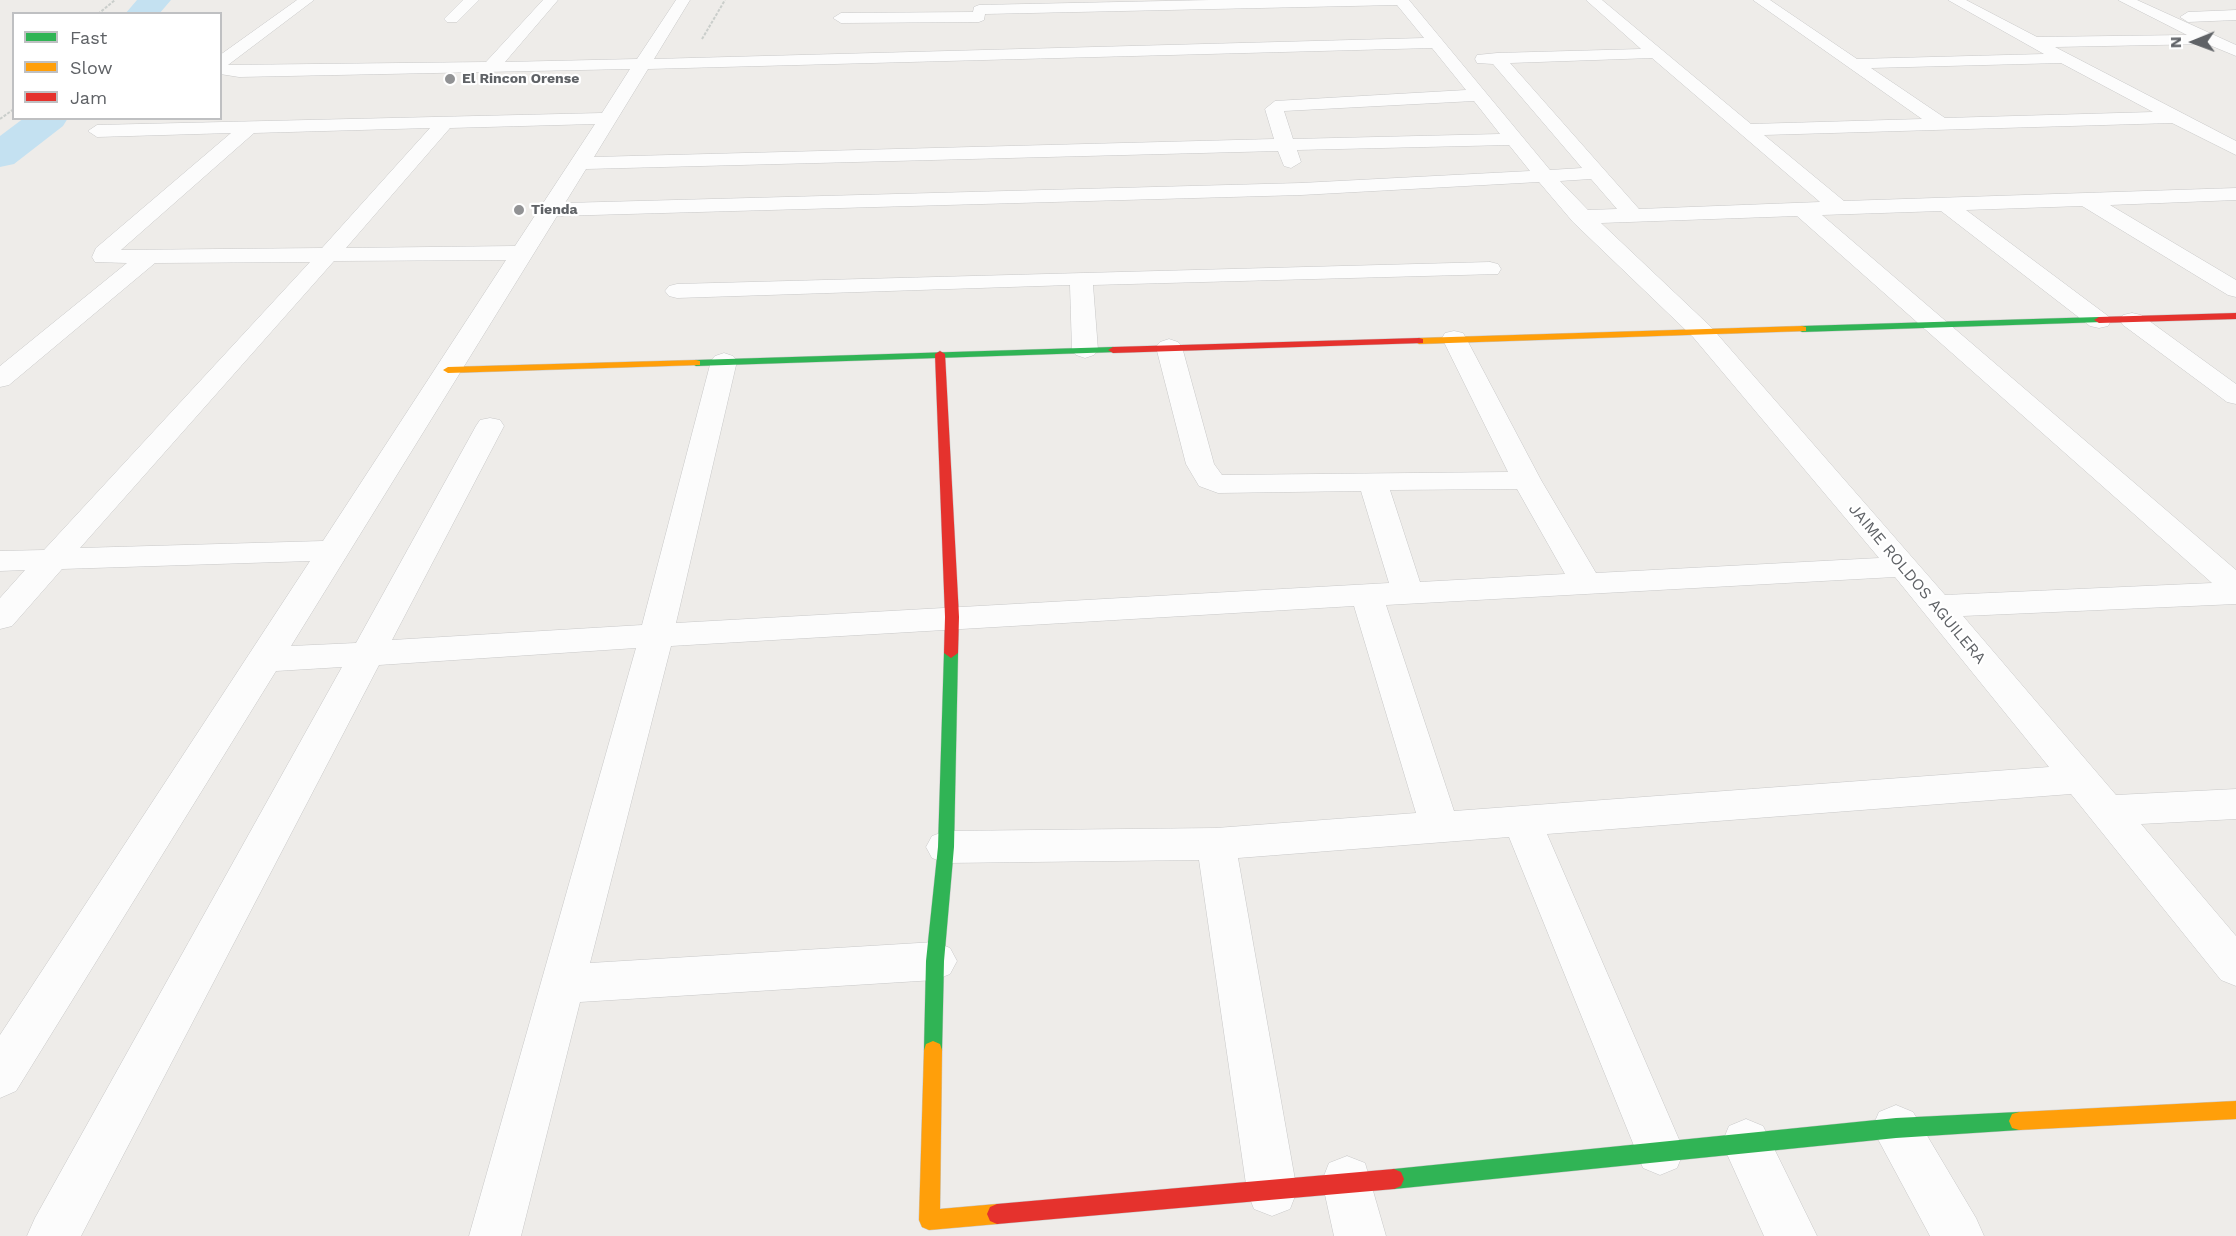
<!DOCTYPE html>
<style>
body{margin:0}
#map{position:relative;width:2236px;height:1236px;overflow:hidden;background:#eeece9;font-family:"Work Sans",sans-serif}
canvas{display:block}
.legend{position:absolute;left:12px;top:12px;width:210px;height:108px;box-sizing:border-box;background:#fff;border:2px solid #bfc0c2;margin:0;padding:8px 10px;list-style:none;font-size:18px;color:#5f6266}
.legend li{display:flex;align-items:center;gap:12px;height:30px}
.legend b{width:30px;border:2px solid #bfc0c2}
.north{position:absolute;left:2164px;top:12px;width:60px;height:60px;-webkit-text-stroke:4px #fff;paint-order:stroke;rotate:269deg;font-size:16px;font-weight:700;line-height:24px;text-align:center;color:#5f6266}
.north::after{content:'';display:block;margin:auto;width:21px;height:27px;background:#5f6266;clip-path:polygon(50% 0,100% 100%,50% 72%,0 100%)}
</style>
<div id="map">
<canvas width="2236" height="1236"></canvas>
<ul class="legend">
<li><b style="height:8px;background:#30b455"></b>Fast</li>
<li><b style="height:8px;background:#ff9f0a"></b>Slow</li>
<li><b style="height:8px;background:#e5322d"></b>Jam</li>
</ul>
<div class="north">N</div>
</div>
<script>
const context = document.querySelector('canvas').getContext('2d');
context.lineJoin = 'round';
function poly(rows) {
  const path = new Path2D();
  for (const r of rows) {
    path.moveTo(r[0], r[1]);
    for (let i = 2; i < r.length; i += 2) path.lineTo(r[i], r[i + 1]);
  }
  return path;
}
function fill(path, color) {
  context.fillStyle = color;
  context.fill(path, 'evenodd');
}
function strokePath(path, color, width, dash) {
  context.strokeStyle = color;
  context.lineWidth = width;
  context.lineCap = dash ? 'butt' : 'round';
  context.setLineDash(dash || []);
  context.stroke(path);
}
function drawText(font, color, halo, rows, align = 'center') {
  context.font = font + ' "Work Sans",sans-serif';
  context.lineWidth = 4.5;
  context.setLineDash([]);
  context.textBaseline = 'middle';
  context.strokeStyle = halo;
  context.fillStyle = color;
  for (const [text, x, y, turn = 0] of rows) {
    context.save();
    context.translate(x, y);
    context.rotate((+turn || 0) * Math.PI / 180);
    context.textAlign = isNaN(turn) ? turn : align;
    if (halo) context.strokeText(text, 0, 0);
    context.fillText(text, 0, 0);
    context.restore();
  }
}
fill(poly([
 [137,0,171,0,159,14,125,14,137,0],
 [24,118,68,118,63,126,14,164,0,167,0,136,24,118]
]), '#c4e1f1');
const street = poly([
 [297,0,314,0,228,65,486,62,543,0,558,0,505,62,637,59,676,0,690,0,654,59,1424,38,1397,5,985,14,984,20,979,22,841,23,833,18,841,13,973,12,974,7,979,5,1211,0,1409,0,1550,170,1582,168,1493,64,1477,63,1475,59,1477,55,1497,53,1641,49,1586,0,1602,0,1751,124,1922,119,1753,0,1770,0,1857,59,2044,54,1948,0,1966,0,2037,37,2187,35,2118,0,2137,0,2236,45,2236,56,2207,44,2055,47,2236,141,2236,155,2172,123,1764,135,1844,201,2236,188,2236,200,2110,205,2236,280,2236,297,2228,295,2082,206,1966,210,2108,316,2111,321,2108,326,2099,328,2090,326,1941,211,1822,215,2236,570,2236,604,1963,616,2116,795,2236,789,2236,819,2141,824,2236,936,2236,986,2221,980,2071,794,1547,834,1684,1151,1677,1168,1660,1175,1643,1168,1509,837,1238,858,1297,1191,1290,1209,1272,1216,1254,1209,1247,1191,1199,860,946,863,932,858,926,847,932,836,946,831,1216,828,1416,813,1354,606,671,646,590,963,935,942,950,948,957,961,950,974,935,980,580,1002,521,1236,469,1236,636,648,379,665,81,1236,27,1236,35,1218,342,667,276,671,16,1091,0,1098,0,1035,310,561,62,569,12,626,0,629,0,598,25,570,0,571,0,551,44,550,310,262,155,263,9,385,0,387,0,366,127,263,95,262,92,257,96,248,231,133,97,137,88,131,97,125,602,113,630,69,239,77,220,74,220,55,297,0],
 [1432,48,1466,90,1275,101,1265,109,1274,139,594,157,648,69,1432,48],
 [1652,58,1820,202,1639,209,1510,63,1652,58],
 [2061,63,2153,112,1945,118,1871,68,2061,63],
 [1474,101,1500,134,1293,139,1284,111,1474,101],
 [595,124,515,246,346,248,450,128,595,124],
 [430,128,322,248,121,250,254,133,430,128],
 [1509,145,1530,171,1301,183,565,203,586,169,1278,151,1284,166,1291,168,1301,162,1297,150,1509,145],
 [1591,179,1617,209,1588,210,1560,181,1591,179],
 [1539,182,1573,222,1693,337,1879,558,1596,573,1541,480,1466,338,1463,333,1454,331,1445,333,1442,338,1508,472,1222,475,1214,464,1182,347,1178,342,1169,339,1160,342,1156,347,1186,464,1199,486,1218,493,1361,491,1389,583,676,623,737,361,733,356,724,353,715,356,711,361,642,625,392,640,504,426,500,420,490,418,480,420,476,426,356,643,291,646,557,216,1301,195,1539,182],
 [1797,216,2212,583,1945,595,1711,327,1601,223,1797,216],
 [506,260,323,541,80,548,334,261,506,260],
 [1517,489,1565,574,1420,582,1390,490,1517,489],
 [1895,577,2049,767,1454,811,1386,605,1895,577],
 [463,0,479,0,457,22,447,22,444,19,463,0],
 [2236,10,2236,20,2188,22,2180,17,2188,12,2236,10],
 [1490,262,1498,264,1501,269,1498,274,1093,285,1098,350,1094,355,1085,358,1076,355,1072,350,1070,285,677,298,669,296,665,291,669,286,677,284,1490,262],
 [2132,313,2141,315,2236,384,2236,404,2227,402,2123,325,2120,320,2123,315,2132,313],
 [1896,1105,1913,1112,1976,1218,1984,1236,1930,1236,1872,1128,1879,1112,1896,1105],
 [1746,1119,1763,1126,1817,1236,1764,1236,1722,1143,1729,1126,1746,1119],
 [1347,1156,1365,1163,1386,1236,1334,1236,1322,1181,1329,1163,1347,1156]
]);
const fast = poly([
 [2099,317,2103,318,2103,322,1802,332,1797,329,1802,326,2099,317],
 [1113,347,1118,350,1117,352,696,366,691,363,696,360,1113,347],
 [951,648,958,653,954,847,944,961,942,1050,940,1056,933,1059,926,1056,924,1050,926,961,938,847,944,653,951,648],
 [2019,1112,2026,1114,2029,1121,2026,1128,2019,1130,1896,1138,1394,1189,1387,1186,1384,1179,1387,1172,1394,1169,1896,1118,2019,1112]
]);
const slow = poly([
 [1802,326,1806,327,1806,331,1419,344,1414,341,1419,338,1802,326],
 [696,360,700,361,700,365,448,373,443,370,448,367,696,360],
 [933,1041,940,1044,942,1050,940,1209,997,1204,1004,1207,1007,1214,1004,1221,997,1224,929,1230,922,1227,919,1220,924,1050,926,1044,933,1041],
 [2236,1101,2236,1119,2019,1130,2012,1128,2009,1121,2012,1114,2019,1112,2236,1101]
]);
const jam = poly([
 [2236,313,2236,319,2099,323,2094,320,2099,317,2236,313],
 [1419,338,1423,339,1423,343,1113,353,1108,350,1113,347,1419,338],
 [940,351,945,354,959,617,958,653,951,658,944,653,945,617,935,354,940,351],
 [1394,1169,1401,1172,1404,1179,1401,1186,1394,1189,997,1224,990,1221,987,1214,990,1207,997,1204,1394,1169]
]);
strokePath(street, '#c8c8c8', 1);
strokePath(fast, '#c8c8c8', 1);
strokePath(slow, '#c8c8c8', 1);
strokePath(jam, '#c8c8c8', 1);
strokePath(poly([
 [98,14,115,0],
 [702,39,725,0],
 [0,119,14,109]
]), '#cacecb', 2, [3, 1.5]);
fill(street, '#fcfcfc');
fill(fast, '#30b455');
fill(slow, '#ff9f0a');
fill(jam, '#e5322d');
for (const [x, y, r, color] of [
 [450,79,6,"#919294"],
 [519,210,6,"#919294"]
]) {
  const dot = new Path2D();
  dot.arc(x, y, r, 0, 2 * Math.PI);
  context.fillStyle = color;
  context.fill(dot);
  strokePath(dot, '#fff', 2);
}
drawText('bold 14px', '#5f6266', '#fff', [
 ["El Rincon Orense",462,79],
 ["Tienda",531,210]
], 'left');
drawText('16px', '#5f6266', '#fff', [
 ["JAIME ROLDOS AGUILERA",1917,584,50]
]);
</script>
